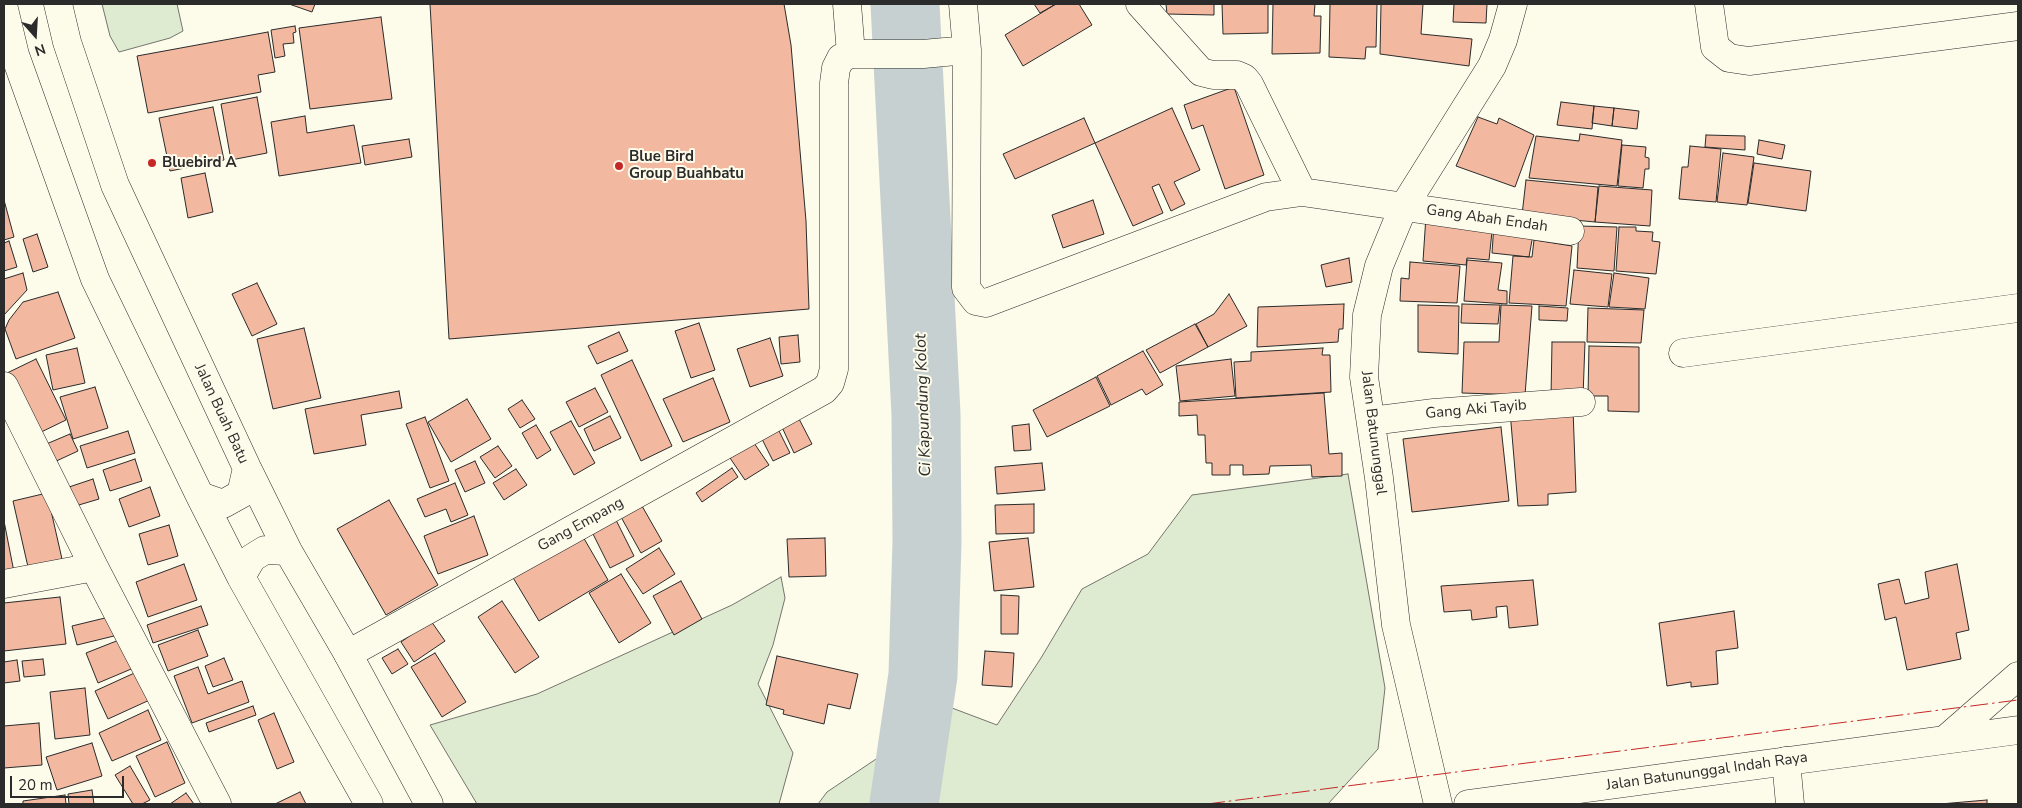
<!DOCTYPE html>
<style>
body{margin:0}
#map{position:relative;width:2022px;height:808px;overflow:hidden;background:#fdfbea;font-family:"Nunito Sans",sans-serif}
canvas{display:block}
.frame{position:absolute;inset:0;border:5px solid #2b2b2b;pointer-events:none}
.north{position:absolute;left:10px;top:10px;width:50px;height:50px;-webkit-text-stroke:4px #fdfbea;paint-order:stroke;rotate:161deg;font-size:14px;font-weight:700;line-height:20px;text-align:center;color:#2b2b2b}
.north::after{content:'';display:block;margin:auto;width:18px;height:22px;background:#2b2b2b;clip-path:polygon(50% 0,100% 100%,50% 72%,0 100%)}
.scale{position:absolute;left:10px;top:776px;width:114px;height:22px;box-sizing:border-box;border:2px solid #2b2b2b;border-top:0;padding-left:6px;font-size:15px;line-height:18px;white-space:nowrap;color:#2b2b2b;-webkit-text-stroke:4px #fdfbea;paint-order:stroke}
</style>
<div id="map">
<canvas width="2022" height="808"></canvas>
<div class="frame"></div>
<div class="north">N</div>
<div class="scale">20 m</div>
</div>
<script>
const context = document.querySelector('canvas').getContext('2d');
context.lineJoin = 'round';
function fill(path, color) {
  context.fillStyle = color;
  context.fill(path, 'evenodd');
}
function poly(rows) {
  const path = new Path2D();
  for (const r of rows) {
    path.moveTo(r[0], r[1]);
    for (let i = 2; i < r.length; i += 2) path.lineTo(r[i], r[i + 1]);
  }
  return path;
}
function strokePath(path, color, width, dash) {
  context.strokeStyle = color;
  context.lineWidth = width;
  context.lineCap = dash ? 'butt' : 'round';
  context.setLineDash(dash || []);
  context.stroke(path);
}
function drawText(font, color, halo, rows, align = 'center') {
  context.font = font + ' "Nunito Sans",sans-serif';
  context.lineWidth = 4;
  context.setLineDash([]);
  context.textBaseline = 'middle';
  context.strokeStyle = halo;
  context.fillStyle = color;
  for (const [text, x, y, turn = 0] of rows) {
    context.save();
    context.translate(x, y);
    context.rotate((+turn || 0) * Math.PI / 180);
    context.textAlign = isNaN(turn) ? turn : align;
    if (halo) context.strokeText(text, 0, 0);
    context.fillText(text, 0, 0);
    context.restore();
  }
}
const green = poly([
 [102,4,177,4,183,31,170,38,119,52,110,36,102,4],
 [1348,474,1385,688,1378,749,1328,804,818,804,827,792,952,708,997,725,1041,658,1082,589,1148,554,1192,495,1348,474],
 [781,577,785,598,773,645,758,684,793,753,779,804,477,804,430,725,537,694,732,605,781,577]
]);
fill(green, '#deebd1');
strokePath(green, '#74746e', 1);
strokePath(poly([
 [904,804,923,675,927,542,926,414,905,4]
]), '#c7d0d0', 69);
const building = poly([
 [289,4,315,4,312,12,289,4],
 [430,4,784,4,791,45,806,221,809,309,449,339,430,4],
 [1034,4,1056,4,1040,13,1034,4],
 [1056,4,1079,4,1092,25,1023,66,1005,35,1056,4],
 [1166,4,1214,4,1214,15,1167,14,1166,4],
 [1222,4,1268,4,1268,33,1223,34,1222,4],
 [1273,4,1315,4,1314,16,1321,16,1320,53,1272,54,1273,4],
 [1330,4,1377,4,1376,47,1366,47,1365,59,1329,57,1330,4],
 [1381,4,1423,4,1421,34,1472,39,1469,66,1380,54,1381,4],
 [1454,4,1487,4,1486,23,1453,22,1454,4],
 [381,17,392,99,310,109,299,28,381,17],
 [295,26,296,32,293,33,294,43,283,44,285,56,275,58,271,30,295,26],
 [268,32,275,72,258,75,261,92,148,113,137,56,268,32],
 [1234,87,1264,175,1225,189,1203,125,1192,129,1184,105,1234,87],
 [257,97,267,153,231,160,221,104,257,97],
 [1561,102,1594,106,1592,129,1557,125,1561,102],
 [1594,106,1614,108,1612,126,1592,123,1594,106],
 [213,107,224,160,170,171,159,118,213,107],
 [1172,108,1200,170,1174,182,1185,204,1171,211,1159,184,1152,187,1163,213,1133,226,1095,143,1172,108],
 [1614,108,1639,111,1637,129,1612,126,1614,108],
 [305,116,307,133,354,125,361,163,279,176,271,122,305,116],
 [1478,117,1497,124,1499,118,1534,135,1515,187,1456,166,1478,117],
 [1084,118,1095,143,1015,179,1003,154,1084,118],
 [1580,134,1622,140,1617,186,1529,178,1536,136,1579,141,1580,134],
 [1706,135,1745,136,1745,150,1705,147,1706,135],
 [409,139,412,157,365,165,362,146,409,139],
 [1759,140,1785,145,1782,159,1757,154,1759,140],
 [1622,145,1646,147,1645,157,1649,158,1649,169,1645,169,1643,188,1618,186,1622,145],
 [1690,146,1721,149,1716,202,1679,199,1682,167,1688,167,1690,146],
 [1723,153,1754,157,1747,205,1717,202,1723,153],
 [1754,163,1811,171,1806,211,1748,203,1754,163],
 [205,173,213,212,188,218,181,178,205,173],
 [1526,180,1598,187,1595,222,1522,215,1526,180],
 [1599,186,1652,190,1650,226,1595,222,1599,186],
 [4,200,14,237,4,240,4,200],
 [1093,200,1104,234,1063,248,1052,215,1093,200],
 [1426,216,1493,222,1489,260,1467,258,1466,265,1423,261,1426,216],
 [1494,224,1534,229,1529,257,1492,253,1494,224],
 [1579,226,1617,227,1614,271,1577,268,1579,226],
 [1619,227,1636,227,1636,231,1653,232,1652,241,1660,242,1656,274,1616,271,1619,227],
 [37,234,48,267,33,272,23,239,37,234],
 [1534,240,1572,246,1566,306,1509,303,1513,256,1532,257,1534,240],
 [9,241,17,267,4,271,4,243,9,241],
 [1349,258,1352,282,1326,287,1321,265,1349,258],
 [1467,260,1502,263,1498,290,1507,291,1507,304,1464,301,1467,260],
 [1410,262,1460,266,1457,303,1400,301,1401,278,1409,279,1410,262],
 [1574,270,1612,274,1608,307,1570,304,1574,270],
 [23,273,27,290,4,315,4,279,23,273],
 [1614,273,1649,278,1645,309,1609,307,1614,273],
 [257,283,277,324,252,336,232,294,257,283],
 [58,292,75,338,16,359,5,329,9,320,23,302,58,292],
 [1229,294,1247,326,1208,347,1196,324,1214,314,1229,294],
 [1344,304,1343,329,1339,329,1338,342,1257,347,1258,307,1344,304],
 [1462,304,1500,305,1498,324,1461,323,1462,304],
 [1418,305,1459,306,1458,354,1418,352,1418,305],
 [1501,305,1532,306,1525,395,1462,393,1464,342,1499,342,1501,305],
 [1539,306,1568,308,1567,321,1539,320,1539,306],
 [1588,308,1644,310,1641,343,1587,342,1588,308],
 [699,323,715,370,691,378,675,331,699,323],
 [1195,324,1208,347,1160,373,1146,350,1195,324],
 [304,328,321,398,273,409,257,339,304,328],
 [619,332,628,351,597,364,588,346,619,332],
 [798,335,800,362,781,364,779,337,798,335],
 [770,338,783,376,750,387,737,349,770,338],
 [1552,342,1585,342,1583,397,1551,397,1552,342],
 [1589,346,1639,347,1639,412,1608,411,1608,396,1588,396,1589,346],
 [77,348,85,383,53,390,46,355,77,348],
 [1323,348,1322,355,1330,355,1331,392,1236,398,1234,362,1251,361,1251,352,1323,348],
 [1143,351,1163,385,1146,395,1142,389,1111,405,1097,376,1143,351],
 [36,359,66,420,35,435,5,374,36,359],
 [1231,359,1235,396,1180,401,1176,366,1231,359],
 [632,360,672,446,641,461,601,375,632,360],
 [1096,377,1110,406,1047,437,1033,410,1096,377],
 [713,378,730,422,683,442,663,399,713,378],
 [95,387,108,428,73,439,60,397,95,387],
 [595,388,608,412,579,427,566,402,595,388],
 [399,391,402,408,361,415,366,445,314,454,305,409,399,391],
 [1324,393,1329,454,1342,453,1342,476,1312,477,1311,465,1270,466,1269,474,1243,475,1243,465,1230,465,1230,475,1212,475,1212,463,1206,463,1205,435,1198,435,1197,415,1179,416,1179,402,1324,393],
 [467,399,491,439,451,462,428,422,467,399],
 [522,400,535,419,520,428,508,409,522,400],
 [1573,409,1576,492,1548,494,1548,505,1518,506,1510,411,1573,409],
 [610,416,621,438,594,451,584,429,610,416],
 [425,417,449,481,430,488,406,424,425,417],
 [798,417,812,444,794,453,781,425,798,417],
 [571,421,595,463,574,475,550,432,571,421],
 [1029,424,1031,450,1014,451,1012,426,1029,424],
 [536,425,551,450,537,459,522,433,536,425],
 [777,427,790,453,773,461,760,435,777,427],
 [1501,427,1509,501,1412,512,1403,439,1501,427],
 [128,431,135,453,87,468,80,446,128,431],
 [70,434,78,451,52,463,44,445,70,434],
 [754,443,769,465,745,480,730,458,754,443],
 [498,446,512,466,495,478,480,457,498,446],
 [135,459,142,481,110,491,103,470,135,459],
 [475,461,485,483,465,492,455,470,475,461],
 [1042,463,1045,490,997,494,995,467,1042,463],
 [732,468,738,477,702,502,696,493,732,468],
 [516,469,527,485,504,500,493,483,516,469],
 [93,479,99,499,72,507,66,488,93,479],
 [455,483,468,515,451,522,446,509,425,517,417,499,455,483],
 [150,487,160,516,129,527,119,499,150,487],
 [47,493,62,559,28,567,13,501,47,493],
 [389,500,438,585,386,615,337,529,389,500],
 [1034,504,1034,533,996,534,995,505,1034,504],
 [642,506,662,541,641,553,621,517,642,506],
 [474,516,488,555,438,574,424,536,474,516],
 [616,520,634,556,610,568,592,532,616,520],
 [4,521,14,572,4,575,4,521],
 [169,525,178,556,148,565,139,534,169,525],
 [582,535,608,580,539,621,512,576,582,535],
 [825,538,826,576,789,577,787,539,825,538],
 [1028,538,1034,587,994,591,989,542,1028,538],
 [659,548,675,574,643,594,626,569,659,548],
 [184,564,197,600,148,617,136,582,184,564],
 [1957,564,1969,630,1956,633,1961,659,1907,670,1896,617,1885,620,1878,584,1899,579,1905,604,1929,598,1925,572,1957,564],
 [621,574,651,623,619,643,589,593,621,574],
 [1533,580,1538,625,1509,628,1507,606,1496,607,1497,617,1472,620,1471,610,1444,612,1441,586,1533,580],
 [681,581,702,619,674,635,653,596,681,581],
 [1001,595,1019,596,1018,634,1001,634,1001,595],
 [60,597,66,644,4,651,4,603,60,597],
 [502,601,539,657,515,673,478,617,502,601],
 [201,606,208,625,153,643,147,625,201,606],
 [1734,611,1738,648,1716,651,1718,684,1691,687,1691,682,1667,686,1659,623,1734,611],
 [109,617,114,636,77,645,72,626,109,617],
 [431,621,445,641,414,662,401,642,431,621],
 [198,630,208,656,168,671,158,645,198,630],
 [124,638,136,667,98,683,86,653,124,638],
 [398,649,408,664,392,674,382,658,398,649],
 [985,651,1014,653,1012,687,982,685,985,651],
 [435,653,466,702,442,717,411,667,435,653],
 [777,656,858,674,850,709,828,704,824,724,783,714,784,710,766,705,777,656],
 [224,658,233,680,213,687,205,666,224,658],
 [43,659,45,675,24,677,22,661,43,659],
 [17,660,20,681,4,683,4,662,17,660],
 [198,667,208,694,242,681,249,702,192,723,174,676,198,667],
 [141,670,154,698,108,719,95,691,141,670],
 [85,688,90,735,55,739,50,692,85,688],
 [253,706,256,715,209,732,206,723,253,706],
 [148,710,161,740,112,761,99,733,148,710],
 [274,713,294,762,277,769,258,720,274,713],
 [39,723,42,765,4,768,4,726,39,723],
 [167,742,185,783,155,797,136,756,167,742],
 [92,743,102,776,57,790,46,757,92,743],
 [130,766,150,800,142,804,133,804,115,775,130,766],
 [92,790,94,804,69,804,68,794,92,790],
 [300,792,306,804,275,804,300,792],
 [186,793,194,804,170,804,186,793],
 [65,795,66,804,23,804,23,801,65,795],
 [1987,800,1987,804,1940,804,1987,800]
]);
fill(building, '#f2b8a0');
strokePath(building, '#2b2b2b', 1);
const minor = poly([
 [847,4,851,54],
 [963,4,967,50,966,288,976,301,986,303,1266,197,1302,192,1570,231],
 [1140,4,1201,72,1213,75,1237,75,1244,78,1249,84,1302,192],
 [1709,4,1715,47,1729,58,1749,61,2018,26],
 [1683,353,2018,308],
 [4,386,94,567,217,804],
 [1371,421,1434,413,1581,402],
 [4,584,94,567],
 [348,654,824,390,830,383,834,369,834,83,836,68,841,58,851,54,923,54,967,50],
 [1786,761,1790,804],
 [1438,804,1396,625,1379,478,1364,377,1367,315,1379,266,1403,208,1492,66,1503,40,1513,4]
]);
const tertiary = poly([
 [1946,739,2018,676],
 [1468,804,2018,730]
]);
const primary = poly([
 [58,4,67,42,115,185,247,468,288,551,348,654,429,804],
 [4,9,15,55,95,279,200,496,241,577,369,804],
 [200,496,223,504,241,494,247,468],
 [241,577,252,558,265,550,288,551]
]);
strokePath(minor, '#2b2b2b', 29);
strokePath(tertiary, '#2b2b2b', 29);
strokePath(primary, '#2b2b2b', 29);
strokePath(minor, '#fdfbea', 28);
strokePath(tertiary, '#fdfbea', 28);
strokePath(primary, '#fdfbea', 28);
strokePath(poly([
 [1207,804,2018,700]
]), '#c62828', 1, [18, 4, 2.5, 4]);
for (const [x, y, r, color] of [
 [152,163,5,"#c62828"],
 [619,166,5,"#c62828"]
]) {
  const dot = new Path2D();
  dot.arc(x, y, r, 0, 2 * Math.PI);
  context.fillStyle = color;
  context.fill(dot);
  strokePath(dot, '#fdfbea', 2);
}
drawText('bold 15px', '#2b2b2b', '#fdfbea', [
 ["Blue Bird",629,157],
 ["Group Buahbatu",629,174],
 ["Bluebird A",162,163]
], 'left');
drawText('15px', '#2b2b2b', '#fdfbea', [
 ["Gang Abah Endah",1487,219,8],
 ["Gang Aki Tayib",1476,410,-5],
 ["Jalan Buah Batu",221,414,65],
 ["Jalan Batununggal",1373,433,83],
 ["Gang Empang",581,525,-29],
 ["Jalan Batununggal Indah Raya",1707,772,-8]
]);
drawText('italic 16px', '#2b2b2b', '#fdfbea', [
 ["Ci Kapundung Kolot",924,405,-92]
]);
</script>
